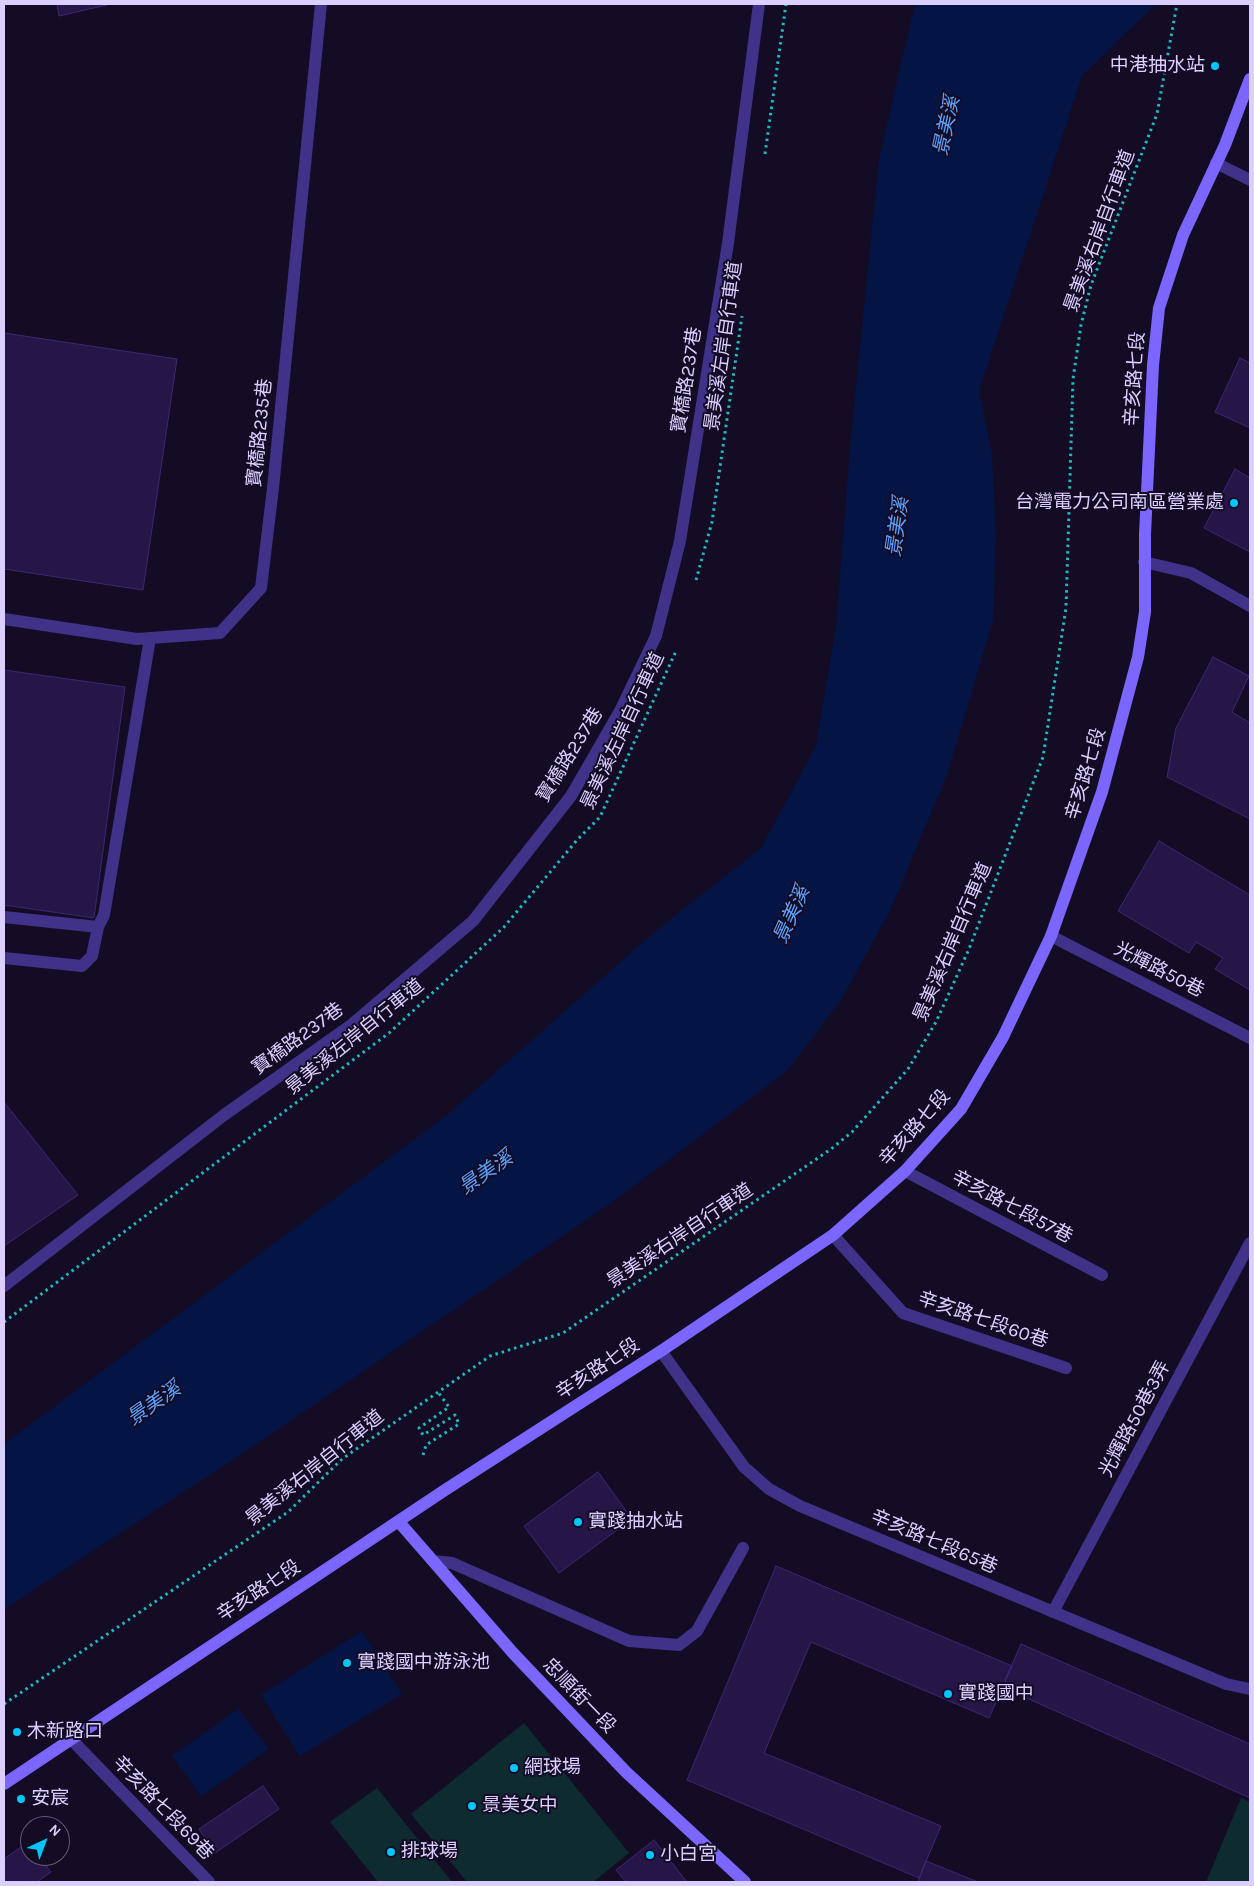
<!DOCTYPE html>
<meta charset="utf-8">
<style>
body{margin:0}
#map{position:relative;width:1254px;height:1886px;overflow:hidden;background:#130c24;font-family:Karla,sans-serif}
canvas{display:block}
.frame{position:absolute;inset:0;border:5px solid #dacfff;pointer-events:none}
.north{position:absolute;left:20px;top:1816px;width:50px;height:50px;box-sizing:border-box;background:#130c24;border:1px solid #635a7c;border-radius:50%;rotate:43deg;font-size:14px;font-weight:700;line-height:20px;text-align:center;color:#dacfff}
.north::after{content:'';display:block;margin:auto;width:18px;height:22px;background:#00c5fa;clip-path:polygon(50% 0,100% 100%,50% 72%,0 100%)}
</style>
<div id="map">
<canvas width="1254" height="1886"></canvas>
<div class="frame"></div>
<div class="north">N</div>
</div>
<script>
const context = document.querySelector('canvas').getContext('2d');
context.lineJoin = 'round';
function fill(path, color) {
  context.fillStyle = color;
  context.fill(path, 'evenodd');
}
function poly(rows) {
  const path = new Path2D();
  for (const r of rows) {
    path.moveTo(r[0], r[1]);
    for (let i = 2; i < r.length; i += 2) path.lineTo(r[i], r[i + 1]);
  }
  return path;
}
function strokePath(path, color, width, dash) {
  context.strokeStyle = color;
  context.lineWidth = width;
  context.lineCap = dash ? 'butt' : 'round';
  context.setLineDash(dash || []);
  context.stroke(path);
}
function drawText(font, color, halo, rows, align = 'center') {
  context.font = font + ' Karla,"Noto Sans TC",sans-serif';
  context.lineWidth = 4;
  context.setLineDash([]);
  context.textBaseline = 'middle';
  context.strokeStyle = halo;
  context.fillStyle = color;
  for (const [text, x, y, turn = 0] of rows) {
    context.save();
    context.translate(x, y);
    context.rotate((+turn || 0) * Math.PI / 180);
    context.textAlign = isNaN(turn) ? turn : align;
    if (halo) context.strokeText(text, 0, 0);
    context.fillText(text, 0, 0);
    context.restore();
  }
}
fill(poly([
 [524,1723,629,1853,593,1882,467,1882,411,1814],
 [377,1788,452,1882,378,1882,330,1822],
 [1241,1798,1250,1802,1250,1882,1206,1882]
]), '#0e2c2f');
fill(poly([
 [915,4,1156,4,1082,76,979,391,992,454,996,537,993,621,947,775,890,911,841,1000,788,1070,614,1201,237,1457,4,1609,4,1444,447,1115,658,929,761,848,816,746,836,627,850,448,879,160],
 [362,1631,402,1694,300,1756,261,1695],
 [238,1709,269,1749,201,1796,172,1756]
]), '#041545');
const building = poly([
 [57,4,111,4,59,16,57,4],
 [4,333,177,359,143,590,4,569,4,333],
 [1240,358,1250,363,1250,428,1215,412,1240,358],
 [1235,469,1250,478,1250,552,1204,528,1235,469],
 [1213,657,1249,676,1232,712,1250,723,1250,819,1167,777,1176,728,1213,657],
 [4,670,125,687,94,918,4,905,4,670],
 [1159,841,1250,895,1250,990,1215,969,1223,958,1196,942,1189,953,1118,911,1159,841],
 [4,1102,78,1195,4,1246,4,1102],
 [598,1472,632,1519,559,1573,524,1526,598,1472],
 [776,1566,1012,1666,989,1718,811,1642,764,1753,941,1826,919,1878,687,1780,776,1566],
 [1021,1644,1250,1744,1250,1798,1002,1687,1021,1644],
 [263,1786,279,1809,215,1853,199,1829,263,1786],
 [654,1840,687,1882,626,1882,616,1870,654,1840],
 [28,1842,30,1856,38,1856,51,1872,37,1882,4,1882,4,1859,28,1842],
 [926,1861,978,1882,918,1882,926,1861]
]);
fill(building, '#251647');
strokePath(building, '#3e2676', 1);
strokePath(poly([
 [765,154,786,4],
 [696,580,712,522,742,316],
 [4,1322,389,1033,504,927,577,840,600,817,676,651],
 [423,1455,426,1445,459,1424,455,1415,423,1435,419,1428,449,1407,438,1392],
 [4,1704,288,1512,342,1459,490,1356,563,1333,831,1149,852,1132,908,1069,936,1022,969,949,1043,757,1066,608,1073,379,1081,325,1091,285,1157,114,1177,4]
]), '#22b8c0', 3, [2.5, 4]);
strokePath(poly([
 [4,917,98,927,104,915,150,638],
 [4,958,82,966,92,956,98,927],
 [905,1171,1102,1275],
 [833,1235,903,1313,1066,1368],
 [433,1561,452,1563,629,1641,679,1645,697,1631,743,1548],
 [1053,1612,1250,1243],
 [70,1738,209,1882]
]), '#3f3288', 12);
strokePath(poly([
 [1216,163,1250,180],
 [1144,562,1191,573,1250,606],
 [4,619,137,639,220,633,261,588,273,488,321,4],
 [1051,936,1250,1038],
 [4,1286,224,1115,350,1026,473,921,571,796,620,711,656,636,680,541,728,243,759,4],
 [661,1351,744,1467,769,1489,800,1506,1226,1684,1250,1689]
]), '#3f3288', 12);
strokePath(poly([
 [399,1522,513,1653,626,1772,745,1882],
 [4,1784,445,1490,661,1351,833,1235,905,1171,961,1109,1003,1037,1051,936,1102,792,1138,657,1145,612,1145,534,1153,365,1159,308,1183,235,1225,145,1250,79]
]), '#7b66ff', 12);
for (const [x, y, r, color] of [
 [1215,66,5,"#00c5fa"],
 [1234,503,5,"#00c5fa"],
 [578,1522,5,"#00c5fa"],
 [347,1663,5,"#00c5fa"],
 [948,1694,5,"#00c5fa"],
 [17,1732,5,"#00c5fa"],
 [514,1768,5,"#00c5fa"],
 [21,1799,5,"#00c5fa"],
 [472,1806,5,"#00c5fa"],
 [391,1852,5,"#00c5fa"],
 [650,1855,5,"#00c5fa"]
]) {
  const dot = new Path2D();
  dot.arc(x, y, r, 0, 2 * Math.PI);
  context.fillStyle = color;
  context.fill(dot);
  strokePath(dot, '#130c24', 2);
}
drawText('19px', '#dacfff', '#130c24', [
 ["中港抽水站",1205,66,"right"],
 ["台灣電力公司南區營業處",1224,503,"right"],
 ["實踐抽水站",588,1522],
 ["實踐國中游泳池",357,1663],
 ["實踐國中",958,1694],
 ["木新路口",27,1732],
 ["網球場",524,1768],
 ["安宸",31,1799],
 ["景美女中",482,1806],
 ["排球場",401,1852],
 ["小白宮",660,1855]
], 'left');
drawText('19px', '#dacfff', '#130c24', [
 ["景美溪右岸自行車道",1100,231,-70],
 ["景美溪左岸自行車道",724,346,-82],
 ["辛亥路七段",1135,379,-86],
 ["寶橋路237巷",687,380,-81],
 ["寶橋路235巷",260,433,-84],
 ["景美溪左岸自行車道",623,731,-65],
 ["寶橋路237巷",570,755,-58],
 ["辛亥路七段",1086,774,-73],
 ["景美溪右岸自行車道",953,942,-67],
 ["光輝路50巷",1159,970,27],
 ["景美溪左岸自行車道",355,1037,-39],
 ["寶橋路237巷",298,1039,-36],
 ["辛亥路七段",915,1128,-48],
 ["辛亥路七段57巷",1012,1207,28],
 ["景美溪右岸自行車道",680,1236,-34],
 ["辛亥路七段60巷",983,1320,19],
 ["辛亥路七段",598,1369,-33],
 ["光輝路50巷3弄",1135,1419,-62],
 ["景美溪右岸自行車道",315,1468,-39],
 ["辛亥路七段65巷",934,1542,23],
 ["辛亥路七段",259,1591,-33],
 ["忠順街一段",579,1696,46],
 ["辛亥路七段69巷",163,1808,46]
]);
drawText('italic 20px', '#5da2ff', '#130c24', [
 ["景美溪",947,126,-78],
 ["景美溪",898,527,-82],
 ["景美溪",792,915,-66],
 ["景美溪",486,1173,-35],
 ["景美溪",154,1404,-35]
]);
</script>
